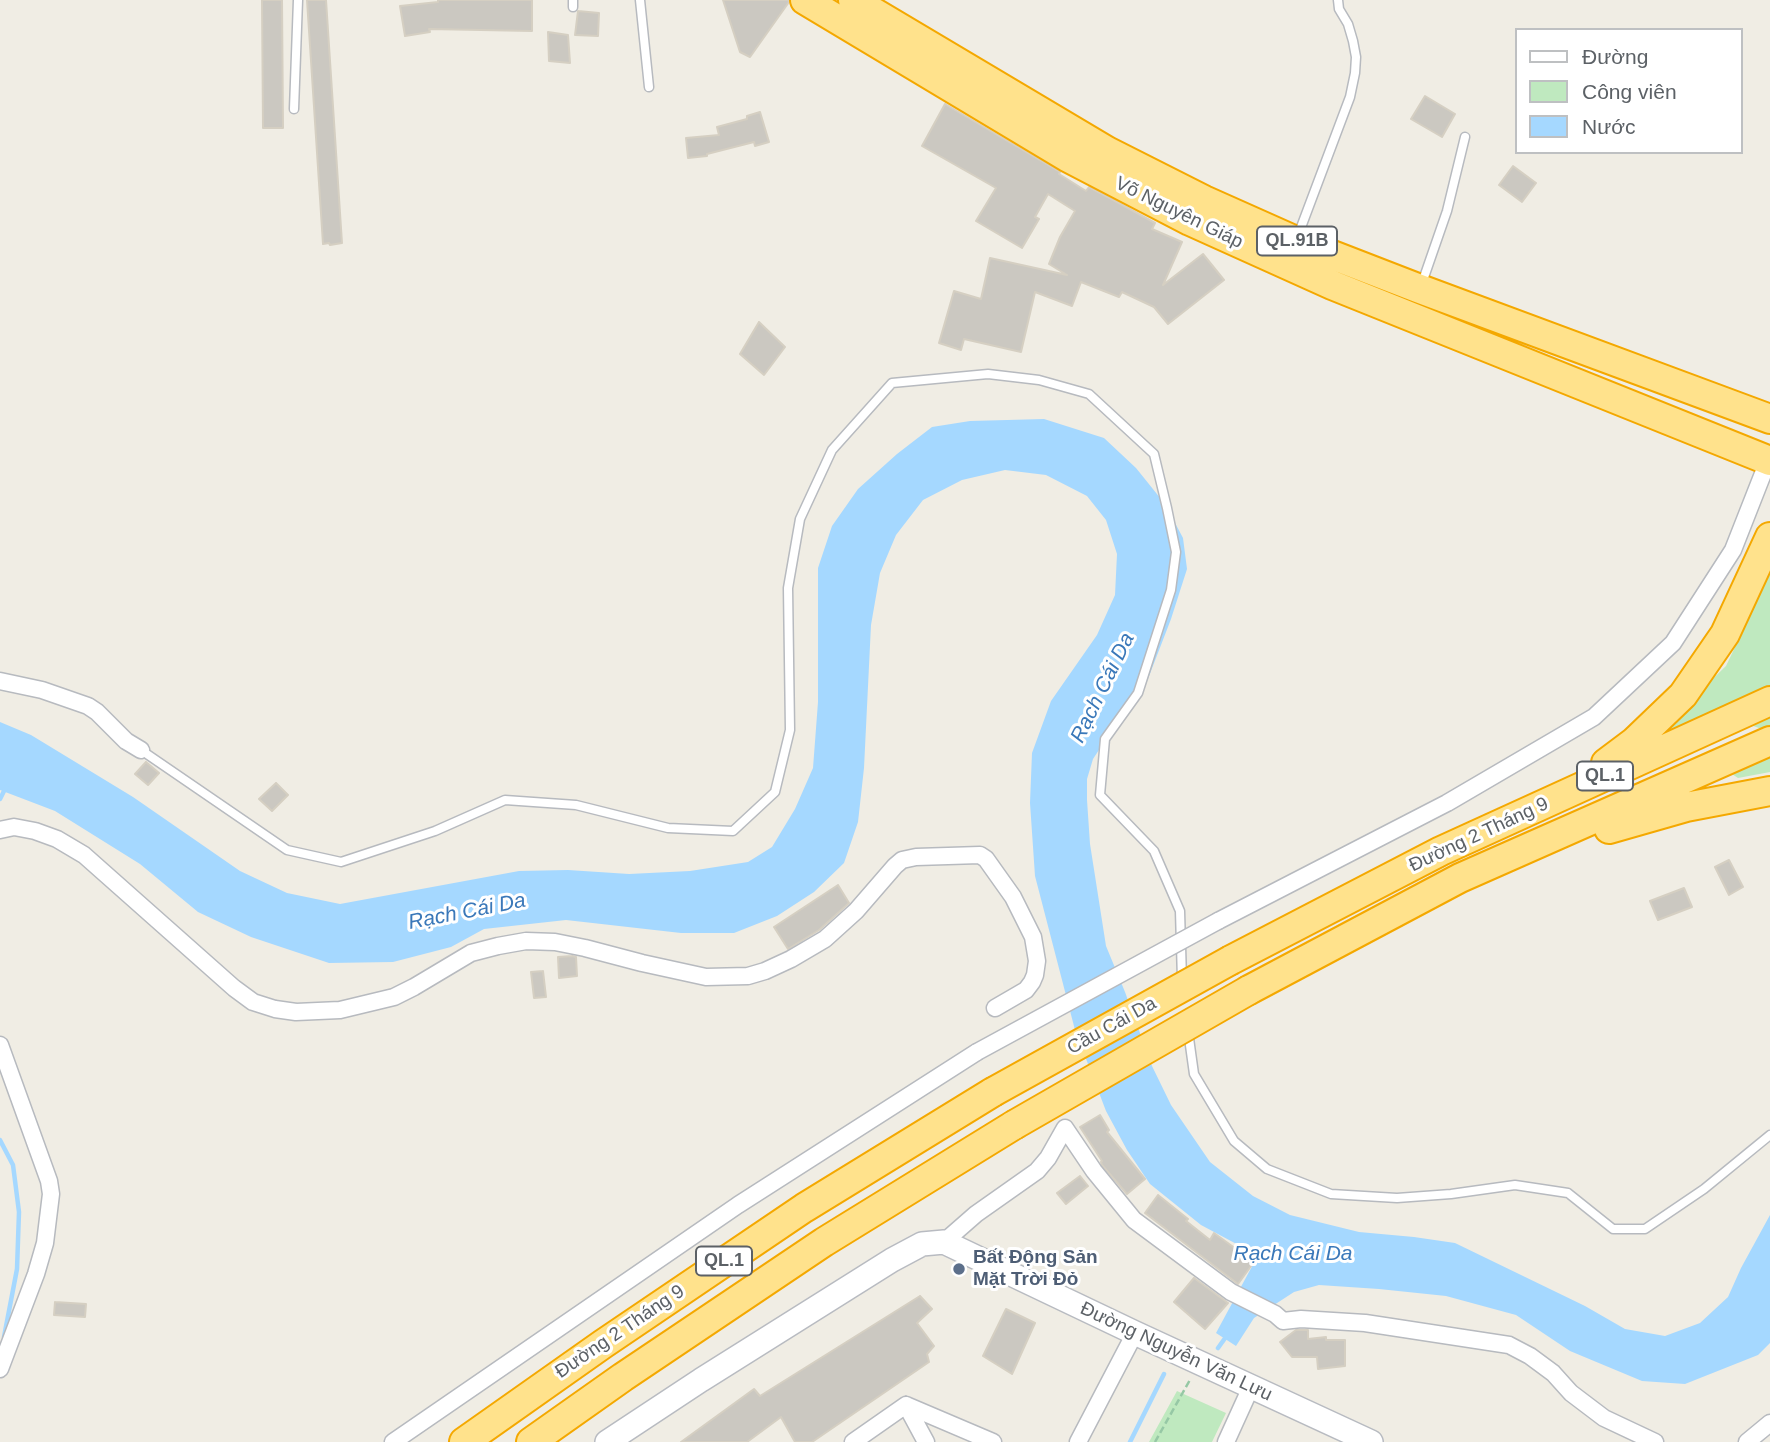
<!DOCTYPE html>
<meta charset="utf-8">
<style>
body{margin:0}
#map{position:relative;width:1770px;height:1442px;overflow:hidden;background:#f0ede4;font-family:Helvetica,sans-serif}
canvas{display:block}
.legend{position:absolute;left:1515px;top:28px;width:228px;height:126px;box-sizing:border-box;background:#fff;border:2px solid #bec0c2;margin:0;padding:9px 12px;list-style:none;font-size:21px;color:#5c6166}
.legend li{display:flex;align-items:center;gap:14px;height:35px}
.legend b{width:35px;border:2px solid #bec0c2}
</style>
<div id="map">
<canvas width="1770" height="1442"></canvas>
<ul class="legend">
<li><b style="height:9px;background:#fff"></b>Đường</li>
<li><b style="height:19px;background:#bfe9bf"></b>Công viên</li>
<li><b style="height:19px;background:#a5d8ff"></b>Nước</li>
</ul>
</div>
<script>
const context = document.querySelector('canvas').getContext('2d');
context.lineJoin = 'round';
function fill(path, color) {
  context.fillStyle = color;
  context.fill(path, 'evenodd');
}
function poly(rows) {
  const path = new Path2D();
  for (const r of rows) {
    path.moveTo(r[0], r[1]);
    for (let i = 2; i < r.length; i += 2) path.lineTo(r[i], r[i + 1]);
  }
  return path;
}
function strokePath(path, color, width, dash) {
  context.strokeStyle = color;
  context.lineWidth = width;
  context.lineCap = dash ? 'butt' : 'round';
  context.setLineDash(dash || []);
  context.stroke(path);
}
function drawText(font, color, halo, rows, align = 'center') {
  context.font = font + ' Helvetica,sans-serif';
  context.lineWidth = 6;
  context.setLineDash([]);
  context.textBaseline = 'middle';
  context.strokeStyle = halo;
  context.fillStyle = color;
  for (const [text, x, y, turn = 0] of rows) {
    context.save();
    context.translate(x, y);
    context.rotate((+turn || 0) * Math.PI / 180);
    context.textAlign = isNaN(turn) ? turn : align;
    if (halo) context.strokeText(text, 0, 0);
    context.fillText(text, 0, 0);
    context.restore();
  }
}
fill(poly([
 [1770,574,1770,732,1717,713,1672,732,1665,725,1726,666],
 [1770,753,1770,772,1738,778,1729,772],
 [1177,1391,1226,1413,1212,1442,1149,1442]
]), '#bfe9bf');
fill(poly([
 [1044,419,1104,438,1136,468,1165,504,1183,538,1187,569,1171,619,1146,684,1122,715,1093,759,1087,779,1087,800,1090,844,1106,946,1125,992,1152,1066,1171,1105,1210,1162,1253,1196,1290,1215,1359,1232,1414,1237,1455,1243,1585,1306,1625,1329,1665,1336,1700,1323,1728,1297,1741,1268,1770,1215,1770,1343,1758,1355,1685,1384,1642,1381,1570,1351,1516,1315,1446,1296,1379,1289,1319,1285,1294,1292,1254,1318,1236,1346,1216,1333,1256,1259,1244,1248,1201,1225,1150,1184,1127,1150,1106,1111,1075,1030,1035,876,1030,803,1032,753,1051,701,1097,635,1115,595,1117,554,1106,520,1087,496,1046,475,1005,470,962,480,923,500,896,535,880,573,871,625,864,768,858,822,844,863,814,892,777,916,734,933,681,933,566,920,484,929,451,947,393,962,329,963,251,937,198,912,140,864,55,811,0,790,0,722,31,735,133,797,240,871,287,893,340,904,519,871,568,870,629,874,690,871,748,862,772,847,795,809,813,768,818,702,818,568,832,526,858,489,897,454,932,427,970,421]
]), '#a5d8ff');
strokePath(poly([
 [0,799,6,787],
 [0,1140,13,1165,19,1212,17,1269,4,1337],
 [1218,1348,1228,1334],
 [1130,1442,1164,1374]
]), '#a5d8ff', 4.5);
const building = poly([
 [262,0,282,0,283,128,263,128,262,0],
 [307,0,326,0,342,243,330,245,329,243,323,244,307,0],
 [438,0,532,0,532,31,429,29,430,32,405,36,400,6,438,2,438,0],
 [723,0,788,0,789,2,750,57,740,52,723,0],
 [578,11,599,13,598,36,575,35,578,11],
 [548,32,568,35,570,63,549,61,548,32],
 [1425,96,1455,114,1442,137,1411,119,1425,96],
 [945,104,1060,172,1059,174,1086,191,1089,187,1117,202,1155,223,1152,229,1182,242,1163,285,1203,254,1224,280,1168,324,1154,307,1122,292,1119,297,1081,282,1072,306,1035,292,1021,352,964,339,961,350,939,343,954,291,981,299,990,258,1067,275,1049,264,1060,237,1075,211,1048,194,1035,217,1039,219,1022,248,976,221,996,188,922,146,945,104],
 [760,112,769,142,755,146,754,142,707,154,707,156,688,158,686,138,719,135,717,127,747,119,747,116,760,112],
 [1513,166,1536,183,1522,202,1499,185,1513,166],
 [759,322,785,347,764,375,740,354,759,322],
 [146,762,159,773,148,785,135,774,146,762],
 [276,783,288,795,272,811,259,799,276,783],
 [1729,860,1743,887,1729,895,1715,867,1729,860],
 [838,885,849,903,819,930,788,949,774,927,838,885],
 [1684,888,1692,907,1658,920,1650,901,1684,888],
 [572,956,576,957,577,976,559,978,558,957,572,956],
 [543,971,546,997,534,998,531,972,543,971],
 [1100,1115,1109,1130,1107,1132,1145,1179,1127,1194,1102,1165,1101,1162,1102,1161,1080,1127,1100,1115],
 [1080,1176,1088,1186,1066,1204,1057,1193,1080,1176],
 [1158,1195,1188,1219,1186,1221,1210,1240,1214,1233,1254,1262,1238,1284,1145,1213,1158,1195],
 [1194,1278,1228,1303,1205,1329,1174,1302,1194,1278],
 [920,1296,932,1309,917,1323,934,1346,927,1354,929,1362,812,1442,795,1442,781,1417,747,1442,681,1442,754,1389,760,1396,920,1296],
 [55,1302,86,1304,85,1317,54,1315,55,1302],
 [1006,1309,1035,1323,1012,1374,983,1356,1006,1309],
 [1296,1330,1308,1330,1308,1339,1326,1337,1326,1340,1345,1340,1345,1366,1318,1369,1317,1357,1292,1357,1280,1342,1296,1330]
]);
fill(building, '#cbc8c1');
strokePath(building, '#d5cfc2', 2);
const lane = poly([
 [573,0,573,7],
 [640,0,649,87],
 [294,109,298,0],
 [1297,238,1350,97,1355,73,1356,57,1353,41,1348,24,1339,9,1338,0],
 [1421,286,1447,211,1465,137],
 [141,750,287,850,341,862,435,831,505,800,576,805,668,828,733,831,775,792,790,730,788,588,800,519,832,450,892,383,988,374,1039,380,1089,394,1154,454,1167,508,1176,552,1171,590,1138,693,1105,739,1100,795,1154,851,1180,911,1182,980],
 [1188,1031,1194,1074,1234,1141,1267,1169,1331,1194,1397,1198,1451,1194,1515,1185,1568,1193,1613,1229,1645,1229,1704,1189,1770,1135]
]);
const street = poly([
 [0,681,42,690,88,706,97,712,126,741,141,750],
 [0,830,14,827,35,831,57,839,84,855,234,988,253,1002,275,1009,296,1012,340,1010,394,997,414,987,471,953,498,946,526,941,555,942,585,948,642,963,706,977,748,976,765,971,791,959,825,939,856,911,895,866,902,860,916,857,980,855,986,859,1013,897,1033,937,1037,961,1035,975,1032,982,1026,990,995,1008],
 [1218,921,1447,803,1594,717,1673,643,1733,550,1768,461],
 [0,1045,49,1181,51,1194,45,1243,36,1274,0,1369],
 [944,1242,976,1214,1037,1171,1048,1158,1065,1128,1094,1171,1134,1220,1231,1292,1275,1314,1283,1321,1301,1319,1365,1323,1509,1345,1530,1356,1553,1373,1571,1393,1604,1418,1655,1442],
 [906,1405,993,1442],
 [906,1405,926,1442],
 [393,1442,738,1205,977,1052],
 [853,1442,906,1405],
 [1078,1442,1135,1333],
 [1226,1442,1251,1387],
 [1747,1442,1770,1423]
]);
const secondary = poly([
 [607,1442,701,1380,892,1260,922,1244,944,1242,1135,1333,1371,1442]
]);
const highway = poly([
 [805,0,1067,157,1190,221,1332,285,1770,461],
 [853,0,1107,151,1204,200,1296,241,1420,289,1770,419],
 [1606,763,1634,742,1683,695,1725,634,1770,537],
 [1609,829,1686,807,1770,791],
 [1231,960,1441,851,1770,701],
 [1249,990,1460,878,1770,741],
 [464,1442,603,1344,804,1208,993,1092],
 [531,1442,623,1377,824,1242,1014,1125]
]);
strokePath(lane, '#b7babf', 11);
strokePath(street, '#b7babf', 19);
strokePath(secondary, '#b8bbc1', 26);
strokePath(highway, '#f4a800', 32);
strokePath(poly([
 [1155,1442,1191,1378]
]), '#96c8a5', 2.5, [7, 3.5]);
strokePath(lane, '#fff', 8);
strokePath(street, '#fff', 16);
strokePath(secondary, '#fff', 23);
strokePath(highway, '#ffe28c', 28);
const streetBridge = poly([
 [977,1052,1218,921]
]);
const highwayBridge = poly([
 [993,1092,1231,960],
 [1014,1125,1249,990]
]);
strokePath(streetBridge, '#b7babf', 19, []);
strokePath(highwayBridge, '#f4a800', 32, []);
strokePath(streetBridge, '#fff', 16);
strokePath(highwayBridge, '#ffe28c', 28);
for (const [x, y, r, color] of [
 [959,1269,7,"#5c6f8a"]
]) {
  const dot = new Path2D();
  dot.arc(x, y, r, 0, 2 * Math.PI);
  context.fillStyle = color;
  context.fill(dot);
  strokePath(dot, '#fff', 2.5);
}
for (const [x, y, w] of [
 [1297,241,80],
 [1605,776,56],
 [724,1261,56]
]) {
  const box = new Path2D();
  box.roundRect(x - w / 2, y - 14.5, w, 29, 5);
  context.fillStyle = '#fff';
  context.fill(box);
  strokePath(box, '#5c6166', 2);
}
drawText('bold 18px', '#5c6166', null, [
 ["QL.91B",1297,241],
 ["QL.1",1605,776],
 ["QL.1",724,1261]
]);
drawText('19px', '#5c6166', '#fff', [
 ["Võ Nguyên Giáp",1179,213,26],
 ["Đường 2 Tháng 9",1479,835,-25],
 ["Cầu Cái Da",1112,1026,-29],
 ["Đường 2 Tháng 9",620,1332,-34],
 ["Đường Nguyễn Văn Lưu",1176,1352,25]
]);
drawText('bold 19px', '#4e5e75', '#fff', [
 ["Bất Động Sản",973,1258],
 ["Mặt Trời Đỏ",973,1280]
], 'left');
drawText('italic 21px', '#3a78b9', '#fff', [
 ["Rạch Cái Da",1103,688,-64],
 ["Rạch Cái Da",467,912,-11],
 ["Rạch Cái Da",1293,1254]
]);
</script>
